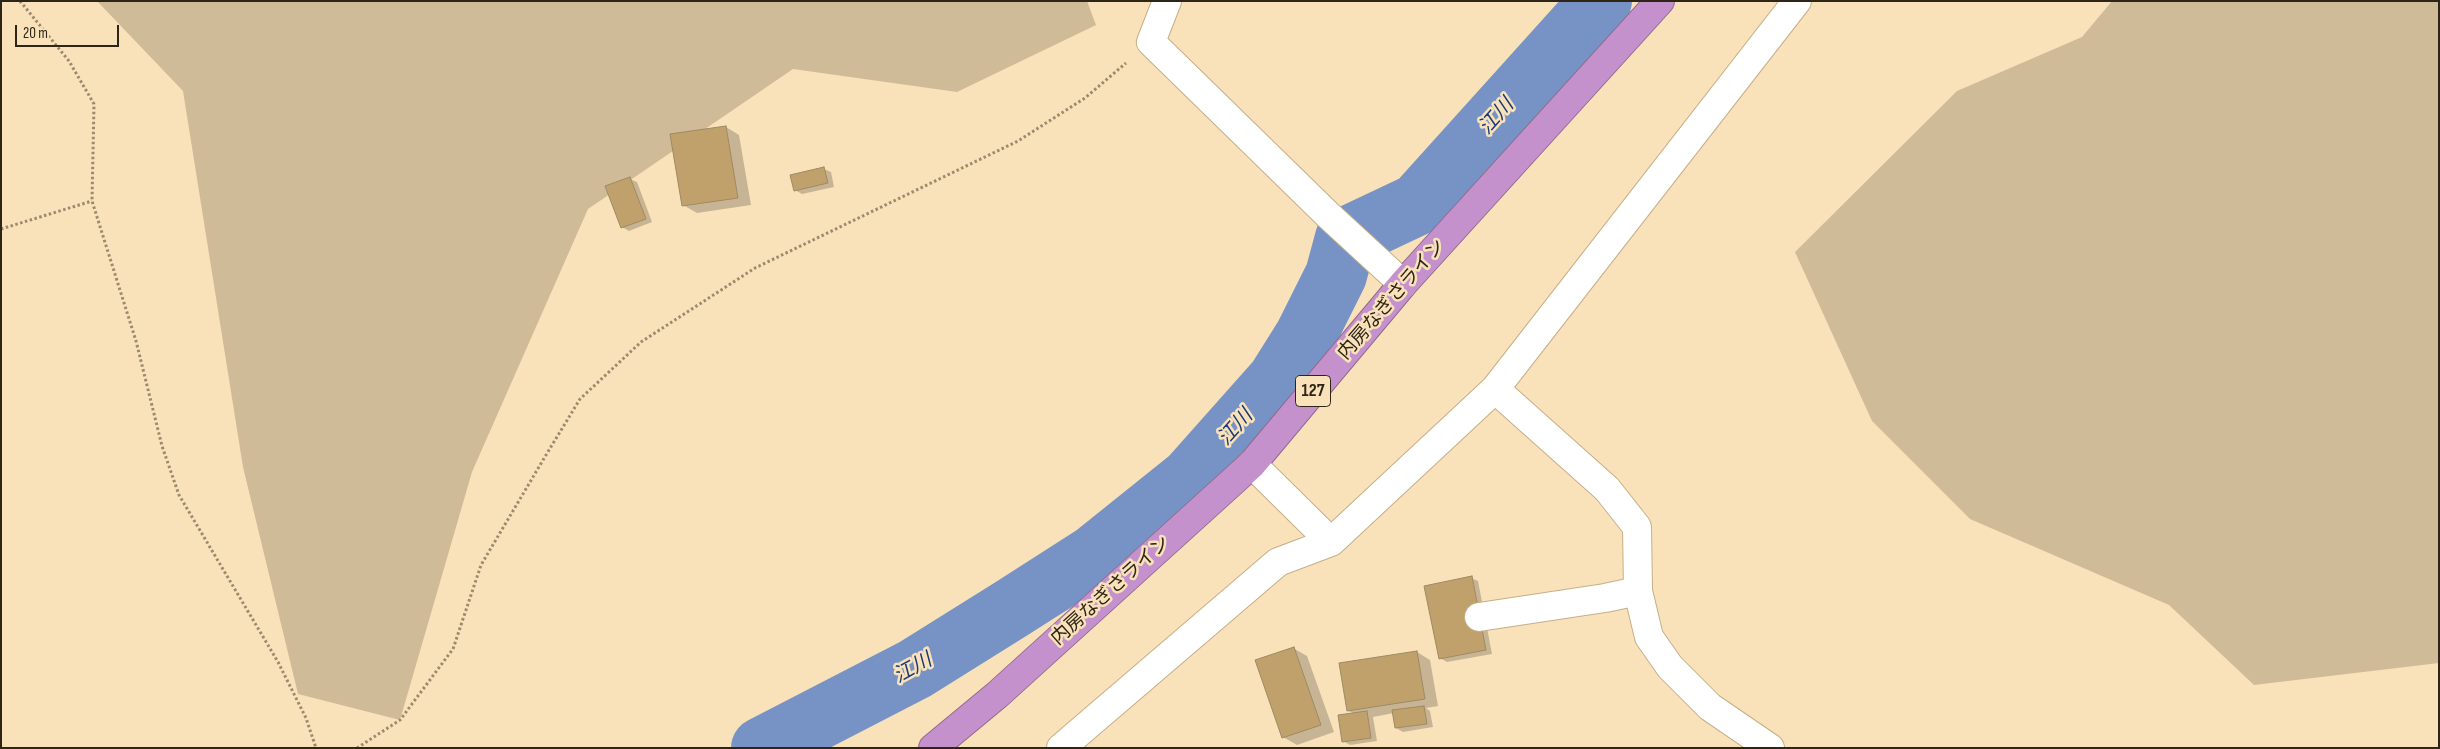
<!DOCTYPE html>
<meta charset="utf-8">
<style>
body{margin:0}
#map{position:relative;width:2440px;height:749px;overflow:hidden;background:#f9e2ba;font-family:"Sofia Sans Condensed",sans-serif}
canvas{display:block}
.frame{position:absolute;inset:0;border:2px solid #2e2516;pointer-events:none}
.scale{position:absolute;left:15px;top:25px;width:104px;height:22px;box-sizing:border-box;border:2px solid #2e2516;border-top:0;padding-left:6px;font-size:15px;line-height:18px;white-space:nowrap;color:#2e2516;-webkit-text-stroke:4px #f9e2ba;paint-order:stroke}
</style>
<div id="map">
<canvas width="2440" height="749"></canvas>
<div class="frame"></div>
<div class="scale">20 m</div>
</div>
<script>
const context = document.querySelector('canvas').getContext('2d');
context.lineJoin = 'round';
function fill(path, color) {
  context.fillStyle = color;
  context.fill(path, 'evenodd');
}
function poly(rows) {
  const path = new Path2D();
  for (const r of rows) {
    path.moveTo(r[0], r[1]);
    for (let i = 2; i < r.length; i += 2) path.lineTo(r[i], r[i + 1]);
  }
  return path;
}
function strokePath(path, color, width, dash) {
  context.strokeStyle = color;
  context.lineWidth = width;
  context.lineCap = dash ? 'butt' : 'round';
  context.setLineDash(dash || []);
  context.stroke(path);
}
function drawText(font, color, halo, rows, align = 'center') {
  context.font = font + ' "Sofia Sans Condensed","Noto Sans JP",sans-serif';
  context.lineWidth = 5;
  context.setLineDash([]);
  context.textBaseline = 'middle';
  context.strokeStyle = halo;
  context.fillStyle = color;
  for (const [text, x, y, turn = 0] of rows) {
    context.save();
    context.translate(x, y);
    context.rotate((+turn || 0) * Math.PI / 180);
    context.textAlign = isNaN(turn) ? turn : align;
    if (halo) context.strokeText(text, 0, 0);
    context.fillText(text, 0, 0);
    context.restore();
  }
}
fill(poly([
 [97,1,1087,1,1096,25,957,92,793,69,588,209,472,472,400,720,298,694,243,467,183,91],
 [2112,1,2439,1,2439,663,2254,685,2169,605,1970,519,1872,421,1795,252,1957,91,2082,37]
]), '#cfbb98');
fill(poly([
 [726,127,739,135,751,205,697,213,683,205],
 [824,169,831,172,834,187,802,194,795,190],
 [630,179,637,182,652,222,629,231,622,227],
 [1471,578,1478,581,1492,654,1447,662,1440,658],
 [1293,648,1307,656,1334,732,1297,745,1283,737],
 [1417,652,1430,660,1438,706,1426,708,1430,711,1433,727,1403,732,1396,728,1394,713,1373,717,1377,741,1350,745,1343,741,1354,714,1349,711]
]), '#0003');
strokePath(poly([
 [762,748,915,669,1011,609,1094,556,1190,479,1278,380,1305,337,1336,275,1346,238,1418,204,1601,1]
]), '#7793c5', 62);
const building = poly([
 [726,126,738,198,682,206,670,134,726,126],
 [824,167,828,183,794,191,790,175,824,167],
 [630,177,646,219,621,228,605,186,630,177],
 [1472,576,1486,650,1439,659,1424,586,1472,576],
 [1294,647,1321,725,1282,738,1255,660,1294,647],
 [1417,651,1425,699,1347,711,1339,663,1417,651],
 [1424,706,1427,724,1395,728,1392,710,1424,706],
 [1367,711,1371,738,1342,742,1338,715,1367,711]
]);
fill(building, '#c0a16b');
strokePath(building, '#9e8964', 1);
const minor = poly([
 [1167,1,1151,42,1327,214,1403,284],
 [1495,389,1607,489,1637,527,1638,591,1649,637,1670,667,1710,707,1770,748],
 [1252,464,1331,542],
 [1479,617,1605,598,1638,591],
 [1061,748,1278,562,1331,542,1495,389,1797,1]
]);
const highway = poly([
 [933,748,997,695,1252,464,1403,284,1660,1]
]);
strokePath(minor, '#c5af88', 30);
strokePath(highway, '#906b8d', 30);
strokePath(poly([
 [20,1,69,61,94,104,92,201,136,341,162,446,179,495,278,662,306,718,316,748],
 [1,229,92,201],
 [357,748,400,720,453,649,481,565,546,455,580,399,641,342,755,268,1018,141,1085,98,1126,63]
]), '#9b8a6e', 3, [2.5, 2.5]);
strokePath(minor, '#fff', 28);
strokePath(highway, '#c491cd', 28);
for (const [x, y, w] of [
 [1313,391,35]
]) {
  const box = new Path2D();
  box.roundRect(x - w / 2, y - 15.5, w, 31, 4);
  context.fillStyle = '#f9e2ba';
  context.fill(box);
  strokePath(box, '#2e2516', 1);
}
drawText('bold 18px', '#2e2516', null, [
 ["127",1313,391]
]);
drawText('19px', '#2e2516', '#f9e2ba', [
 ["内房なぎさライン",1392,300,-49],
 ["内房なぎさライン",1111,591,-42]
]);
drawText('italic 20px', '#193a76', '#f9e2ba', [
 ["江川",1497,117,-48],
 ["江川",1236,428,-48],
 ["江川",913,669,-29]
]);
</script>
